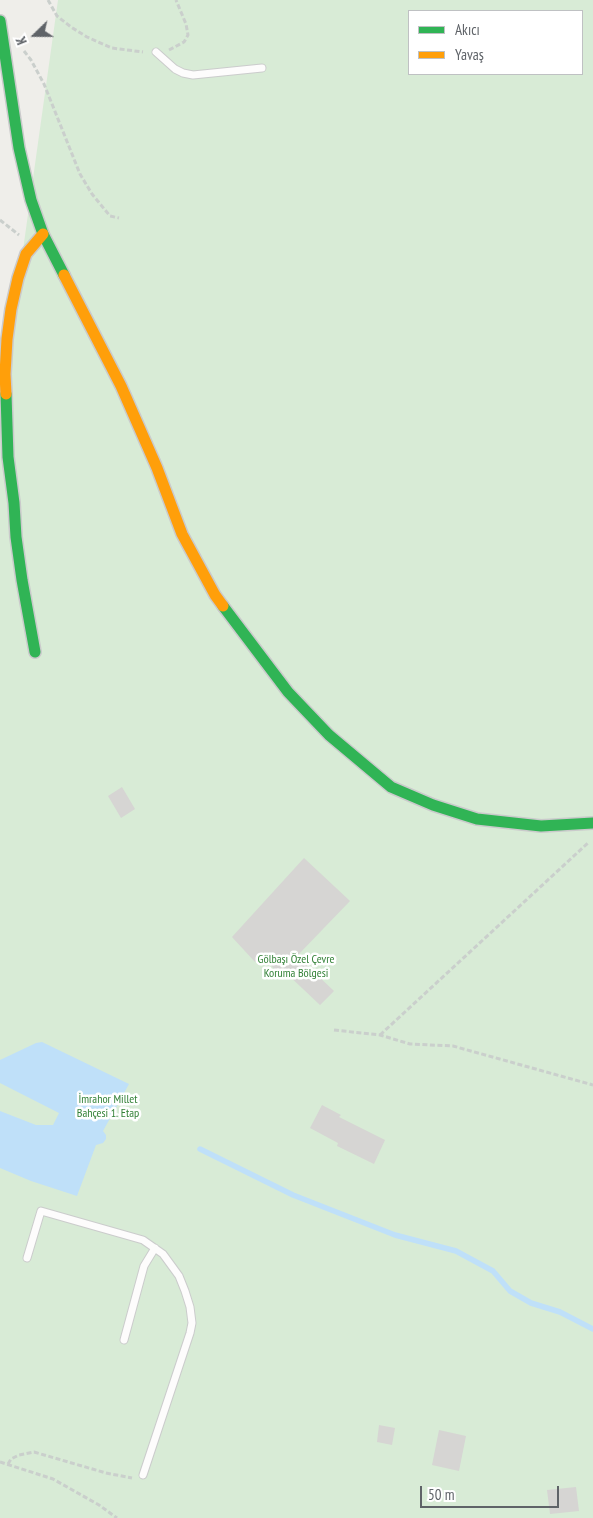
<!DOCTYPE html>
<meta charset="utf-8">
<style>
body{margin:0}
#map{position:relative;width:593px;height:1518px;overflow:hidden;background:#efeeea;font-family:"PT Sans Narrow",sans-serif}
canvas{display:block}
.legend{position:absolute;left:408px;top:10px;width:175px;height:65px;box-sizing:border-box;background:#fff;border:1px solid #bfc1c3;margin:0;padding:6px 9px;list-style:none;font-size:15px;color:#5f6368}
.legend li{display:flex;align-items:center;gap:10px;height:25px}
.legend b{width:25px;border:1px solid #bfc1c3}
.north{position:absolute;left:10px;top:10px;width:50px;height:50px;-webkit-text-stroke:4px #fff;paint-order:stroke;rotate:248deg;font-size:14px;font-weight:700;line-height:20px;text-align:center;color:#5f6368}
.north::after{content:'';display:block;margin:auto;width:18px;height:22px;background:#5f6368;clip-path:polygon(50% 0,100% 100%,50% 72%,0 100%)}
.scale{position:absolute;left:420px;top:1486px;width:139px;height:22px;box-sizing:border-box;border:2px solid #5f6368;border-top:0;padding-left:6px;font-size:15px;line-height:18px;white-space:nowrap;color:#5f6368;-webkit-text-stroke:4px #fff;paint-order:stroke}
</style>
<div id="map">
<canvas width="593" height="1518"></canvas>
<ul class="legend">
<li><b style="height:6px;background:#30b455"></b>Akıcı</li>
<li><b style="height:6px;background:#ff9f0a"></b>Yavaş</li>
</ul>
<div class="north">K</div>
<div class="scale">50 m</div>
</div>
<script>
const context = document.querySelector('canvas').getContext('2d');
context.lineJoin = 'round';
function fill(path, color) {
  context.fillStyle = color;
  context.fill(path, 'evenodd');
}
function poly(rows) {
  const path = new Path2D();
  for (const r of rows) {
    path.moveTo(r[0], r[1]);
    for (let i = 2; i < r.length; i += 2) path.lineTo(r[i], r[i + 1]);
  }
  return path;
}
function strokePath(path, color, width, dash) {
  context.strokeStyle = color;
  context.lineWidth = width;
  context.lineCap = dash ? 'butt' : 'round';
  context.setLineDash(dash || []);
  context.stroke(path);
}
function drawText(font, color, halo, rows, align = 'center') {
  context.font = font + ' "PT Sans Narrow",sans-serif';
  context.lineWidth = 5;
  context.setLineDash([]);
  context.textBaseline = 'middle';
  context.strokeStyle = halo;
  context.fillStyle = color;
  for (const [text, x, y, turn = 0] of rows) {
    context.save();
    context.translate(x, y);
    context.rotate((+turn || 0) * Math.PI / 180);
    context.textAlign = isNaN(turn) ? turn : align;
    if (halo) context.strokeText(text, 0, 0);
    context.fillText(text, 0, 0);
    context.restore();
  }
}
fill(poly([
 [58,0,593,0,593,1518,0,1518,0,391,2,400],
 [409,11,582,11,582,74,409,74]
]), '#d8ebd6');
fill(poly([
 [42,1042,129,1084,103,1131,106,1135,106,1139,103,1143,96,1145,77,1196,31,1181,0,1168,0,1111,36,1125,53,1125,59,1113,0,1083,0,1060,36,1043]
]), '#bfe0f9');
strokePath(poly([
 [200,1149,293,1195,395,1235,456,1251,493,1271,510,1291,531,1303,560,1312,593,1329]
]), '#bfe0f9', 5.5);
fill(poly([
 [122,787,135,809,121,818,108,796],
 [304,858,350,901,297,956,334,991,320,1005,284,971,280,975,261,955,255,962,232,937],
 [322,1105,341,1115,339,1117,385,1140,374,1164,337,1146,338,1143,310,1128],
 [379,1425,395,1428,392,1445,377,1442],
 [439,1430,466,1436,459,1471,432,1465],
 [576,1487,579,1511,550,1514,547,1490]
]), '#d6d5d3');
const lane = poly([
 [156,52,175,69,183,73,193,75,262,68],
 [27,1258,41,1211,143,1240,163,1254,179,1276,185,1291,190,1307,192,1323,190,1333,143,1475],
 [124,1340,144,1266,155,1248]
]);
const fast = poly([
 [0,21,19,148,31,200,43,234,64,275],
 [6,394,8,457,14,503,16,537,22,580,35,652],
 [223,606,288,692,329,735,391,787,433,805,477,819,541,826,593,823]
]);
const slow = poly([
 [64,275,121,386,157,468,182,534,215,595,223,606],
 [6,394,5,374,7,339,11,309,18,278,26,254,43,234]
]);
strokePath(lane, '#cbcccc', 9);
strokePath(fast, '#cacacb', 14);
strokePath(slow, '#cacacb', 14);
strokePath(poly([
 [48,0,57,16,71,27,87,37,112,48,143,52],
 [169,50,184,42,188,35,186,24,176,0],
 [24,51,31,60,44,84,80,174,92,194,110,216,119,218],
 [0,220,19,235],
 [334,1030,380,1035,410,1044,453,1046,593,1085],
 [380,1035,589,842],
 [0,1462,53,1479,99,1505,117,1518],
 [8,1464,11,1459,19,1455,34,1452,106,1473,132,1478]
]), '#cacfcc', 3, [5, 2.5]);
strokePath(lane, '#fdfcfc', 7);
strokePath(fast, '#30b455', 11);
strokePath(slow, '#ff9f0a', 11);
drawText('12px', '#348238', '#fff', [
 ["Gölbaşı Özel Çevre",296,960],
 ["Koruma Bölgesi",296,974],
 ["İmrahor Millet",108,1100],
 ["Bahçesi 1. Etap",108,1114]
]);
</script>
